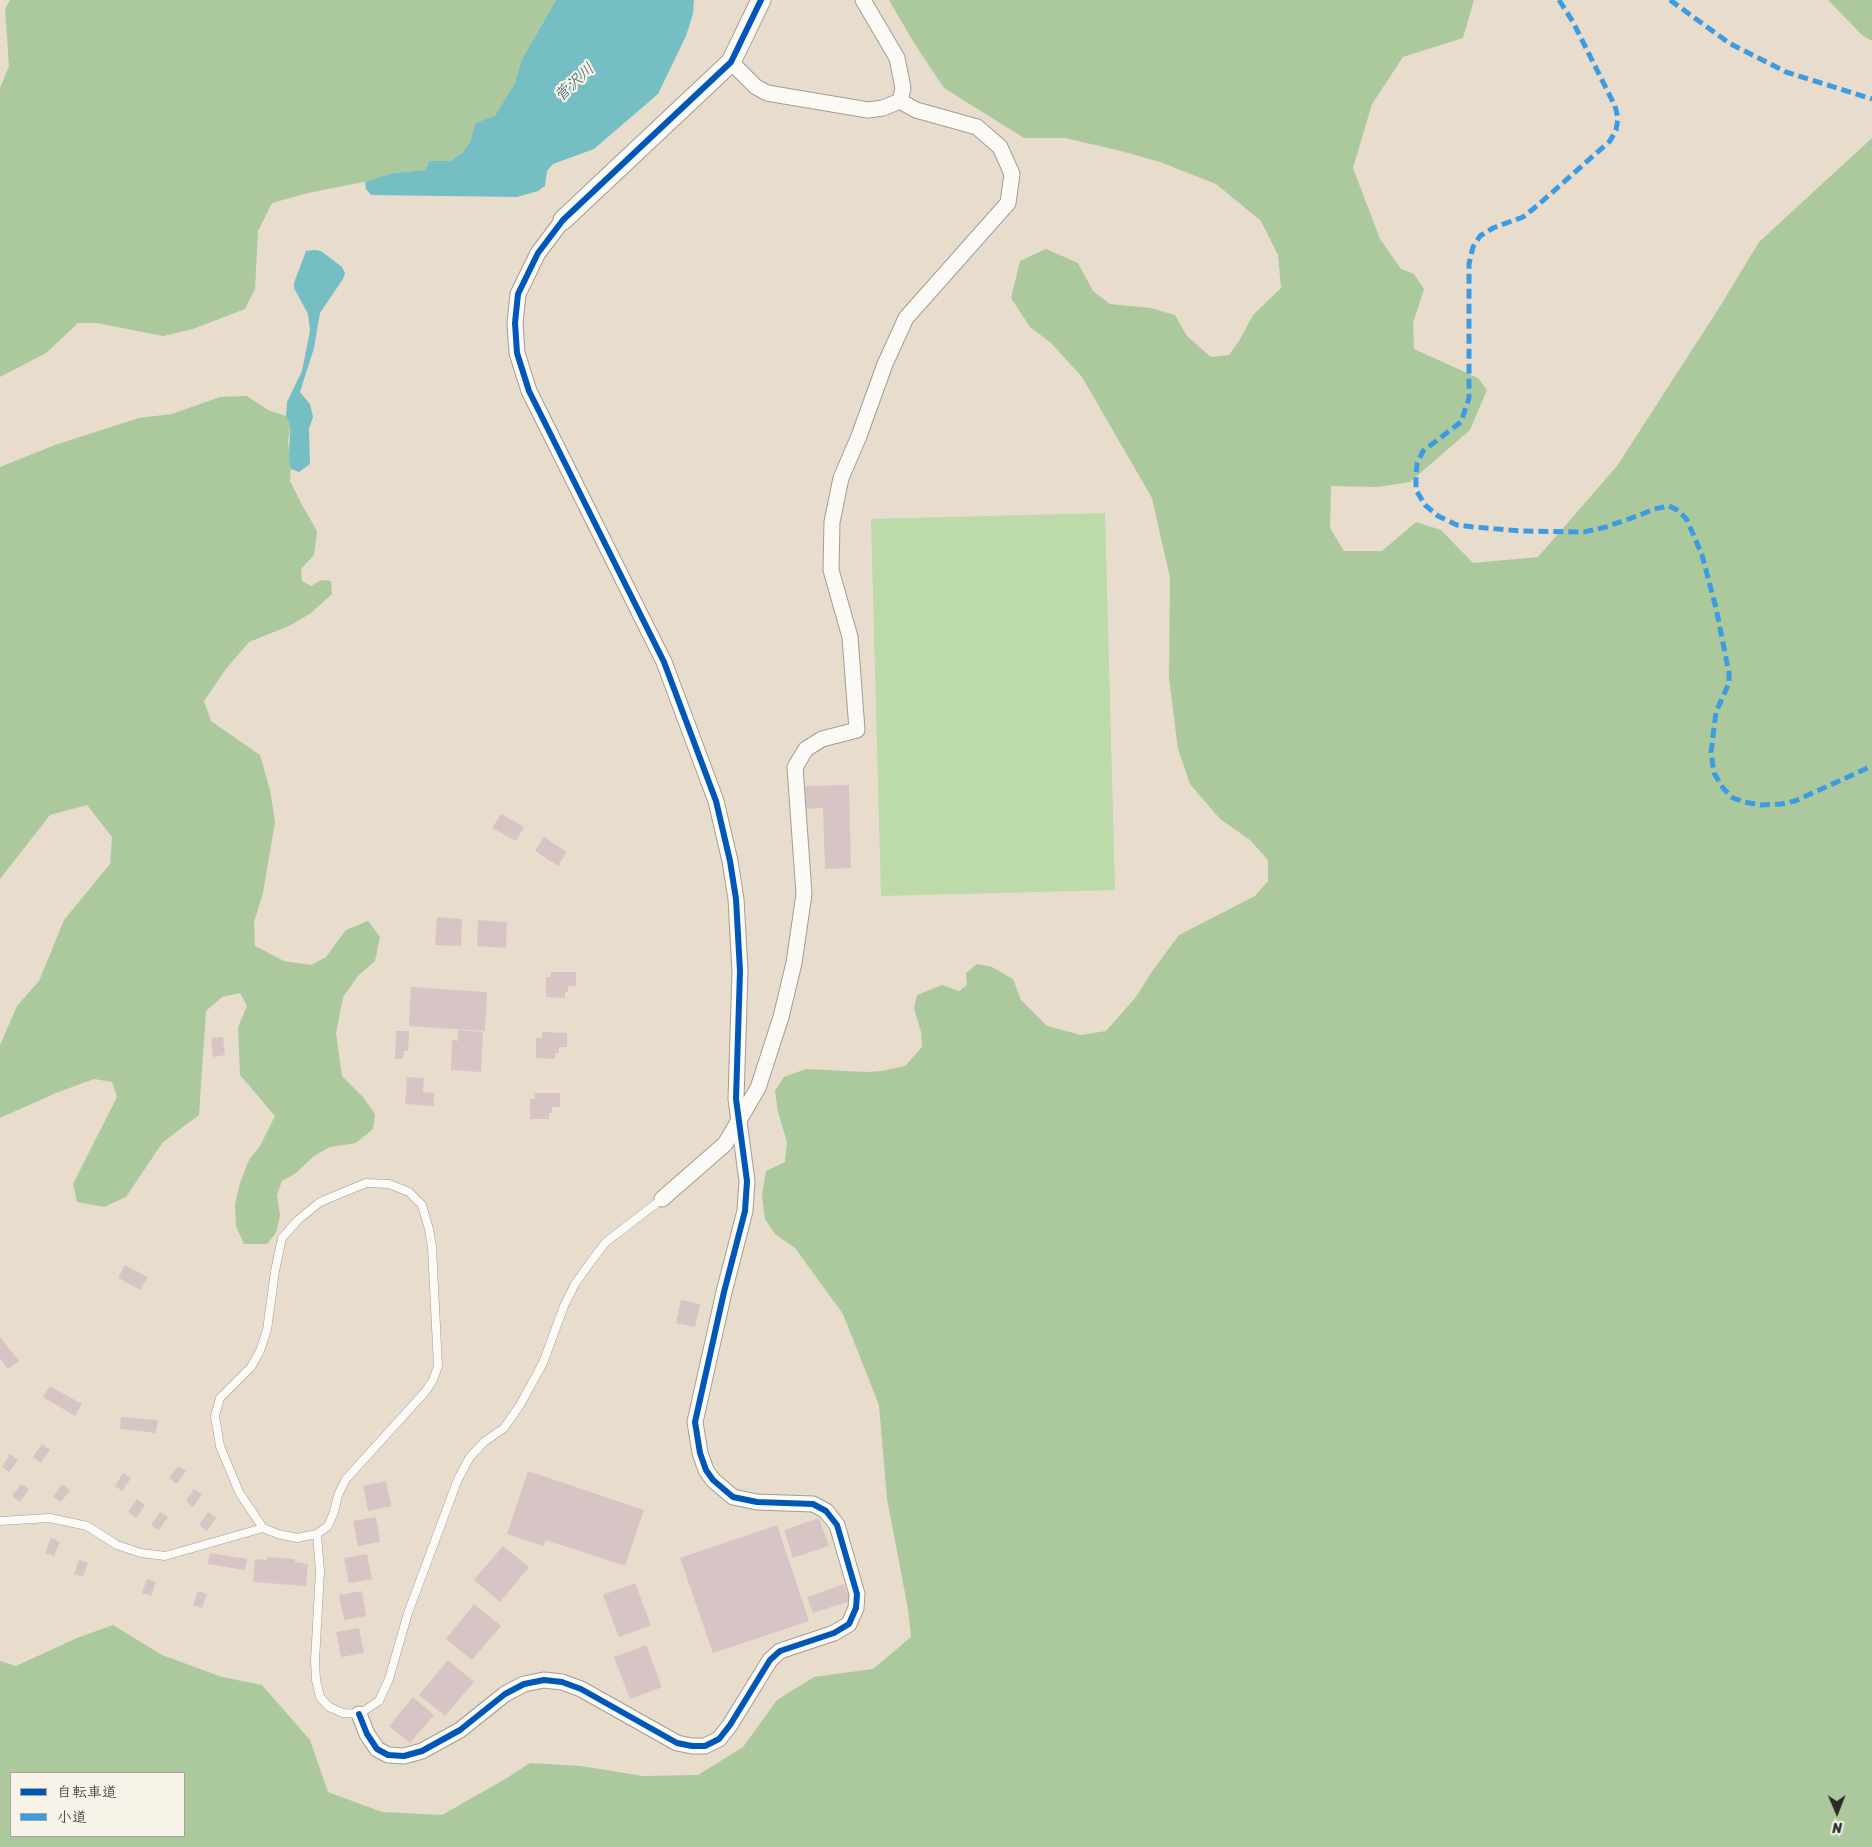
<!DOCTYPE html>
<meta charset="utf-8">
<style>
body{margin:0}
#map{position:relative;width:1872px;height:1847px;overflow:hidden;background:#e8dccc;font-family:Sriracha,"Klee One",sans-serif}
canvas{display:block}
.legend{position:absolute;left:10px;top:1772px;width:175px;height:65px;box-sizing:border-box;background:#f7f3e8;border:1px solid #a5a39c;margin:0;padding:6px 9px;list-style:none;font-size:15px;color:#2b2b2b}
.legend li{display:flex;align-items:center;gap:10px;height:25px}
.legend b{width:25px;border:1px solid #a5a39c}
.north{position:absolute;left:1812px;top:1787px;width:50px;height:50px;-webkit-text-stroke:4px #f7f3e8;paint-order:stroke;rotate:179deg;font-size:14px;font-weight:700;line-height:20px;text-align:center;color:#2b2b2b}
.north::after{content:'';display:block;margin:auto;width:18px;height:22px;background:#2b2b2b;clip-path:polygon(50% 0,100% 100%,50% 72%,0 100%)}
</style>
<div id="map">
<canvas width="1872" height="1847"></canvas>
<ul class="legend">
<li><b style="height:6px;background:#0057b8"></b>自転車道</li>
<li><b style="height:6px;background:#3d9ce1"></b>小道</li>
</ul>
<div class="north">N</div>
</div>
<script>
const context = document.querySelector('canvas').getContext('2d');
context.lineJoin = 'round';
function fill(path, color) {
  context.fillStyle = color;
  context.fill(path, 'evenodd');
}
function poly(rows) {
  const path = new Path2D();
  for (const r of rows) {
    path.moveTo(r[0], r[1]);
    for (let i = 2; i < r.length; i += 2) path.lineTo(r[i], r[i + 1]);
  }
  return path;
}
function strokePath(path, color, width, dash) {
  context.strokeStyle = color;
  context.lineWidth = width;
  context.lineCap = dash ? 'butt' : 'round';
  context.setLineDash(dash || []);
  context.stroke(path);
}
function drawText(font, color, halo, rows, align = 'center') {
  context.font = font + ' Sriracha,"Klee One",sans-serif';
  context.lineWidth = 4.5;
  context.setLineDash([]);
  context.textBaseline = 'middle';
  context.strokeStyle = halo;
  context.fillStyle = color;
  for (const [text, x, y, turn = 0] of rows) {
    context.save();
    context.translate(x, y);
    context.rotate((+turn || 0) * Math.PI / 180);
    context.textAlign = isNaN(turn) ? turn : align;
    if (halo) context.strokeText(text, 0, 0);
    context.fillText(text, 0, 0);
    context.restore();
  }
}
fill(poly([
 [1105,513,1115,890,881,896,871,519]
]), '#bddaaa');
fill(poly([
 [10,0,556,0,521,61,515,83,495,117,475,123,470,142,463,152,450,161,429,161,425,170,393,173,378,179,308,193,272,203,258,231,255,289,245,309,193,329,163,336,97,323,78,323,46,353,0,377,0,88,9,66,5,9],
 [889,0,1474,0,1463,38,1403,57,1372,104,1353,168,1380,239,1401,269,1414,274,1424,289,1413,323,1414,349,1478,378,1487,390,1470,430,1410,482,1378,487,1331,486,1330,528,1344,551,1382,551,1416,522,1441,530,1473,563,1538,557,1617,466,1719,308,1759,242,1872,138,1872,1847,0,1847,0,1661,16,1666,77,1638,113,1625,162,1655,222,1677,262,1685,310,1740,328,1792,382,1812,442,1815,507,1778,530,1763,581,1766,643,1776,698,1775,743,1747,777,1700,814,1677,873,1669,911,1637,908,1609,887,1499,879,1405,843,1314,795,1248,775,1234,765,1219,762,1195,766,1171,785,1162,787,1142,778,1112,775,1091,784,1077,806,1069,866,1072,881,1071,905,1066,922,1047,921,1032,914,1008,917,995,942,985,959,991,967,985,966,973,977,964,992,967,1013,979,1021,1000,1047,1026,1081,1035,1106,1031,1136,997,1151,973,1179,935,1255,896,1268,881,1268,860,1250,840,1220,819,1190,784,1178,749,1169,678,1170,578,1152,498,1082,377,1051,343,1030,327,1011,298,1020,261,1046,249,1078,263,1093,291,1110,304,1151,308,1175,315,1187,336,1211,357,1229,355,1239,341,1253,315,1281,288,1278,255,1261,221,1216,184,1160,162,1121,151,1065,138,1024,138,944,88,914,43],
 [11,1773,184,1773,184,1836,11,1836],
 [1828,0,1872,0,1872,41,1862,35],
 [247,396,268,410,286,416,290,426,288,441,291,469,290,481,302,505,317,531,314,555,301,569,302,581,311,586,321,580,331,581,332,594,311,613,291,625,249,642,226,669,204,701,211,721,260,755,270,790,275,822,263,893,254,922,255,946,284,961,311,965,326,957,346,930,368,921,380,937,375,961,358,976,343,997,336,1033,342,1076,363,1097,375,1114,373,1129,356,1143,330,1147,314,1156,296,1173,282,1181,277,1195,280,1216,276,1233,267,1244,244,1244,236,1226,235,1204,240,1183,249,1160,260,1146,275,1116,240,1075,238,1027,247,1006,240,993,222,997,206,1011,199,1115,163,1142,126,1197,104,1207,77,1202,73,1184,117,1097,112,1082,94,1079,56,1093,0,1118,0,1045,17,1006,39,981,64,920,110,864,112,837,87,805,50,815,0,879,0,467,55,445,139,418,172,414,220,397]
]), '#acc99e');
fill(poly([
 [556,0,694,0,693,14,686,36,658,94,594,149,553,164,547,171,545,186,538,191,517,197,371,195,366,189,365,182,393,173,425,170,429,161,450,161,463,152,470,142,475,123,495,116,515,83,521,61],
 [315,250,321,251,342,267,345,273,343,279,320,313,314,348,300,392,310,404,313,417,309,429,310,464,299,472,291,469,289,460,290,426,286,416,287,402,302,371,310,331,308,314,294,288,294,283,306,251]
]), '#75bfc4');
fill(poly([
 [849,785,851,868,825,869,823,808,806,809,805,786],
 [501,814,524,827,516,841,492,828],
 [544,837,567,852,558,866,535,851],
 [437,917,462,919,461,946,435,945],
 [478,920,507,922,506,948,477,946],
 [551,972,576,972,576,986,568,986,568,992,565,992,565,998,546,997,546,977,551,977],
 [411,987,487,992,485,1031,409,1026],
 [458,1030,483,1032,481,1072,451,1070,452,1040,458,1041],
 [396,1031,409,1031,408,1051,404,1051,403,1059,395,1059],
 [542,1032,567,1033,567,1047,559,1047,559,1053,555,1053,555,1059,536,1058,536,1038,542,1038],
 [223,1037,225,1055,213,1057,211,1038],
 [407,1077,424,1078,423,1092,434,1093,434,1106,405,1104],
 [535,1093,560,1093,560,1107,552,1107,552,1113,549,1113,549,1119,530,1119,530,1099,535,1099],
 [125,1265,148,1277,140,1290,118,1278],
 [681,1300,700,1304,695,1327,676,1323],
 [0,1337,19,1361,8,1369,0,1358],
 [50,1386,82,1404,75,1416,43,1397],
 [121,1417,158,1420,156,1433,120,1429],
 [42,1444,50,1450,41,1463,33,1457],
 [10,1454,18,1460,9,1472,2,1467],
 [178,1466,186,1471,177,1484,169,1478],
 [528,1471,644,1510,625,1566,546,1540,543,1546,507,1534],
 [123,1473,131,1478,122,1491,115,1486],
 [386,1481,391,1506,368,1511,363,1486],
 [21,1484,29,1489,20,1502,12,1496],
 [62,1484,70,1490,61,1502,53,1497],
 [194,1489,202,1494,193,1507,186,1501],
 [137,1499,145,1505,136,1518,128,1512],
 [160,1512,168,1517,159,1530,151,1525],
 [208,1512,216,1518,207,1531,199,1525],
 [376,1517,380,1542,358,1546,353,1521],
 [819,1518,829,1546,793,1558,784,1530],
 [777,1525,809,1621,713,1653,680,1558],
 [51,1538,60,1542,54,1556,45,1553],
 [503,1546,529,1567,500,1602,474,1580],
 [210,1553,247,1559,245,1570,208,1564],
 [367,1554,372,1579,349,1583,344,1558],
 [267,1557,295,1559,295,1562,308,1564,306,1586,253,1582,255,1559,267,1560],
 [79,1560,88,1563,83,1577,74,1574],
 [147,1579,156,1582,151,1596,142,1593],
 [635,1583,651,1625,619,1637,603,1595],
 [844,1584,850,1601,813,1613,807,1597],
 [198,1591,207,1594,202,1608,193,1605],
 [362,1591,366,1616,344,1620,339,1595],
 [474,1604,501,1626,472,1660,446,1639],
 [359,1628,364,1653,341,1657,336,1632],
 [646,1645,662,1687,630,1699,614,1657],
 [448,1660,474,1682,445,1716,419,1695],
 [413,1697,434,1715,410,1743,389,1726]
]), '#d7c5c5');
const service = poly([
 [366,1183,389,1184,409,1192,422,1205,429,1229,432,1247,438,1366,433,1380,425,1392,346,1479,338,1495,334,1512,328,1526,317,1534,297,1538,278,1534,263,1528,239,1492,220,1446,215,1416,220,1398,251,1367,260,1351,267,1330,275,1271,282,1238,298,1220,320,1202,366,1183],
 [0,1521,50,1518,87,1526,117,1545,141,1553,165,1556,263,1528],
 [317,1534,320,1571,315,1661,316,1680,320,1697,329,1707,343,1713,359,1714,379,1701,389,1679,408,1613,458,1479,470,1457,484,1442,504,1428,520,1405,543,1363,564,1306,575,1284,592,1260,606,1242,662,1199]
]);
const minor = poly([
 [863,0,897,58,903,88,900,101],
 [731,62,756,87,767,93,868,110,883,108,900,101],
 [662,1199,725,1144,758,1088,781,1017,794,963,804,894,795,767,806,749,822,739,857,730,850,637,831,570,832,522,841,478,859,436,885,364,906,318,1008,203,1012,174,1000,147,977,127,916,110,900,101],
 [359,1714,367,1734,377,1749,388,1755,404,1756,422,1751,460,1730,505,1694,524,1684,544,1680,562,1682,581,1689,677,1743,692,1746,705,1746,719,1739,730,1725,770,1660,780,1651,834,1633,849,1624,856,1608,857,1594,837,1525,826,1511,813,1504,757,1502,733,1497,713,1480,706,1470,700,1453,695,1422,724,1292,745,1211,747,1181,736,1099,740,971,736,899,730,861,716,801,664,662,529,391,517,353,515,323,518,294,538,253,563,220]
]);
const tertiary = poly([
 [563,220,731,62,761,0]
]);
strokePath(service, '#a39d94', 9);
strokePath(minor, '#a39d94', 17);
strokePath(tertiary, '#a39d94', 21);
strokePath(service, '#fcfaf7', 8);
strokePath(minor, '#fcfaf7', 15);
strokePath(tertiary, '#fcfaf7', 19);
strokePath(poly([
 [1559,0,1573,22,1615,106,1618,118,1616,130,1610,141,1538,205,1523,217,1493,228,1480,236,1473,247,1469,264,1469,398,1461,422,1423,451,1417,464,1416,475,1416,490,1425,505,1438,516,1457,525,1474,527,1522,531,1584,532,1606,527,1640,515,1654,509,1669,506,1679,511,1687,520,1702,555,1716,608,1729,673,1729,683,1716,712,1711,752,1714,773,1723,788,1733,798,1744,802,1761,805,1781,804,1795,801,1872,766],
 [1670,0,1729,43,1786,72,1872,99]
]), '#3d9ce1', 5, [10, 5]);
strokePath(poly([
 [359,1714,367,1734,377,1749,388,1755,404,1756,422,1751,460,1730,505,1694,524,1684,544,1680,562,1682,581,1689,677,1743,692,1746,705,1746,719,1739,730,1725,770,1660,780,1651,834,1633,849,1624,856,1608,857,1594,837,1525,826,1511,813,1504,757,1502,733,1497,713,1480,706,1470,700,1453,695,1422,724,1292,745,1211,747,1181,736,1099,740,971,736,899,730,861,716,801,664,662,529,391,517,353,515,323,518,294,538,253,563,220,731,62,761,0]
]), '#0057b8', 6);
drawText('italic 16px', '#345a60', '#f7f3e8', [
 ["菅沢川",575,83,-43]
]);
</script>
